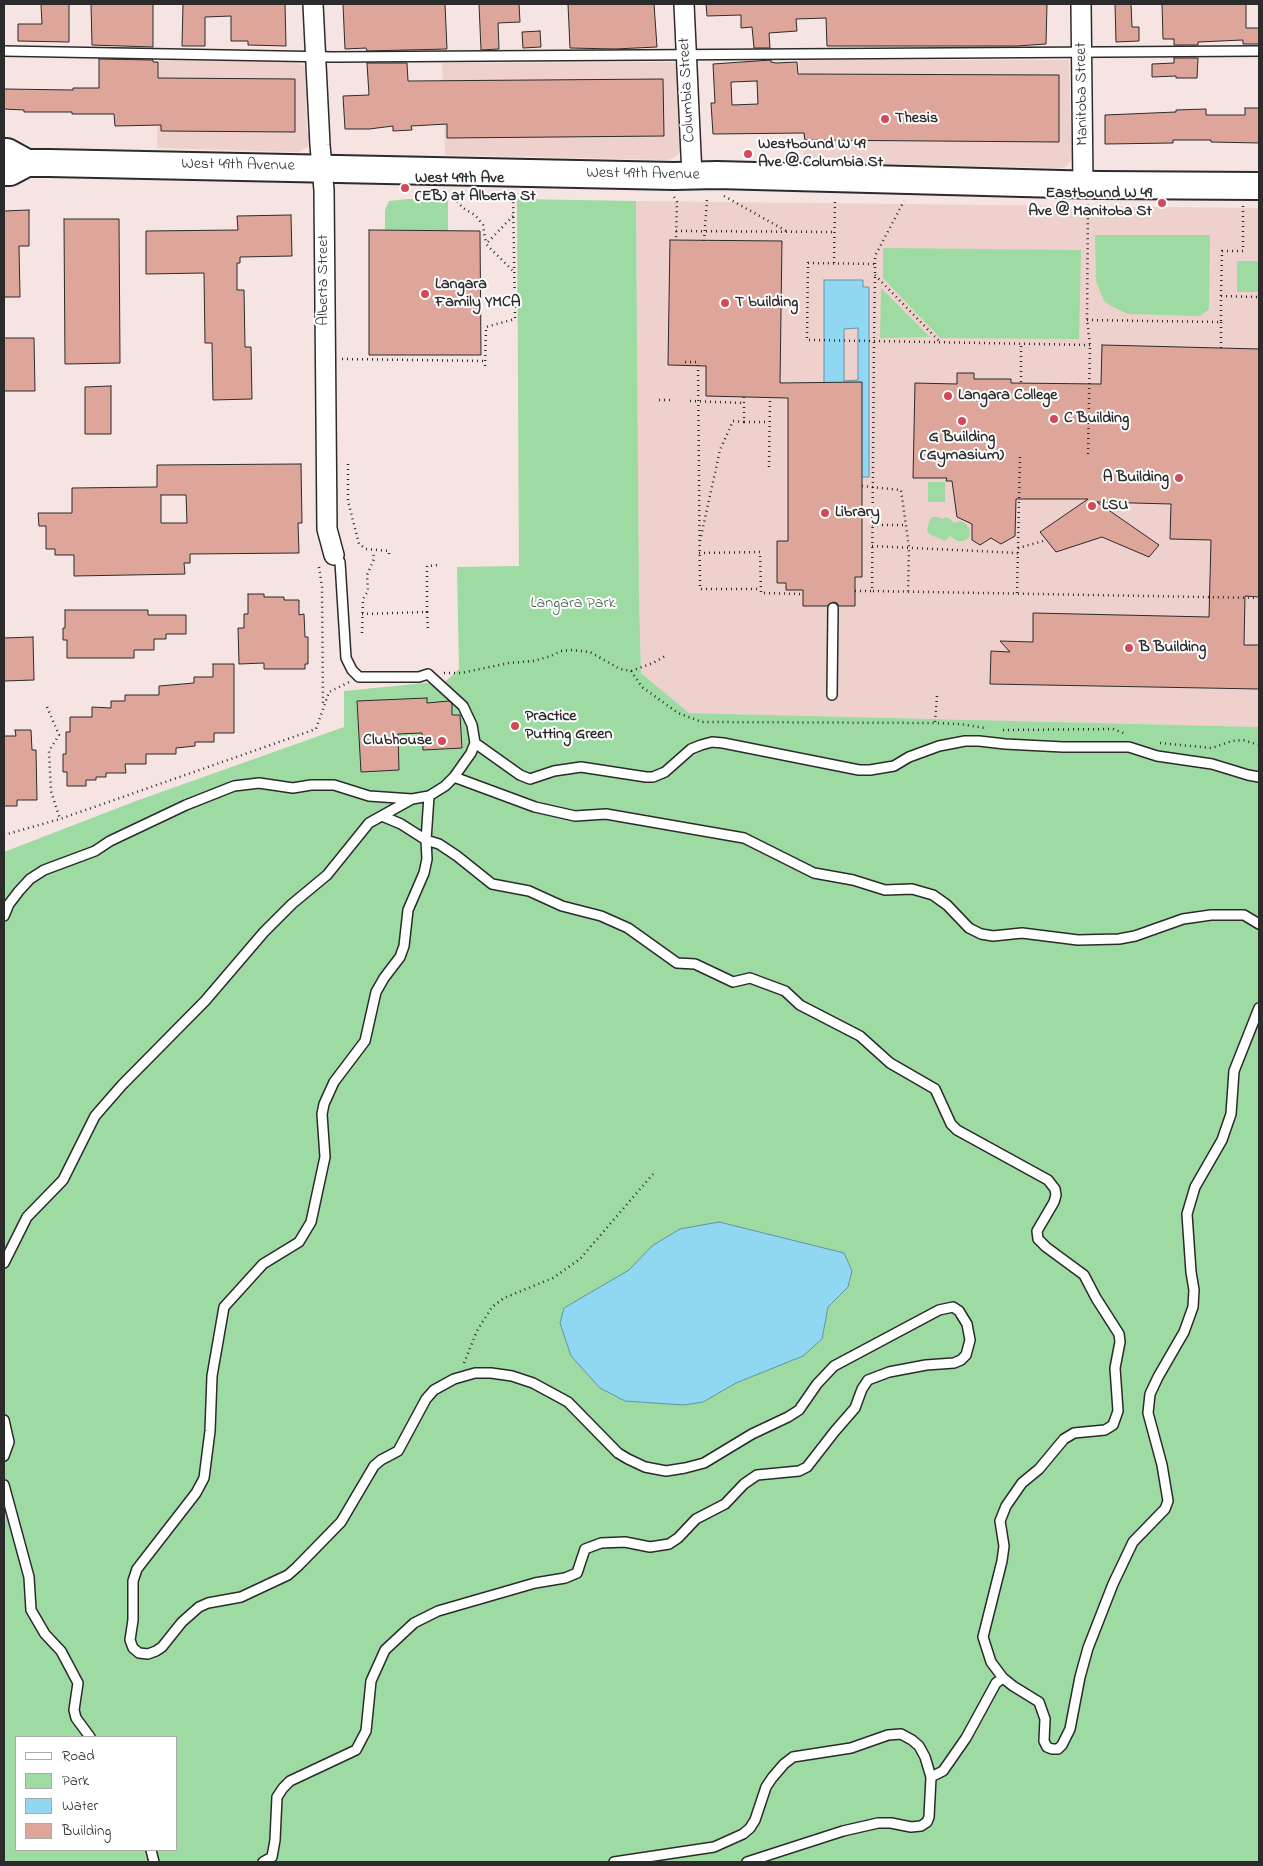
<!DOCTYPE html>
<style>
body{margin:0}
#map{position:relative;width:1263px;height:1866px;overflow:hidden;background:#f5e4e1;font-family:"Indie Flower",sans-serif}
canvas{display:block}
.frame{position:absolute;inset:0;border:5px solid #2b2b2b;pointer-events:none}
.legend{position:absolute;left:15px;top:1736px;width:162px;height:115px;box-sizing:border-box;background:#fff;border:1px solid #aaa;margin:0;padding:6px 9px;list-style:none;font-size:15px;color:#2b2b2b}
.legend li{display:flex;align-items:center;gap:10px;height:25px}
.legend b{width:25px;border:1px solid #aaa}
</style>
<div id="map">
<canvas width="1263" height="1866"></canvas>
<div class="frame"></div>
<ul class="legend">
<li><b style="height:6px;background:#fff"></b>Road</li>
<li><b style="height:14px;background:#9ddba3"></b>Park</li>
<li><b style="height:14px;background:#90d8f2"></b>Water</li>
<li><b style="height:14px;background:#dea59b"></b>Building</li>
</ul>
</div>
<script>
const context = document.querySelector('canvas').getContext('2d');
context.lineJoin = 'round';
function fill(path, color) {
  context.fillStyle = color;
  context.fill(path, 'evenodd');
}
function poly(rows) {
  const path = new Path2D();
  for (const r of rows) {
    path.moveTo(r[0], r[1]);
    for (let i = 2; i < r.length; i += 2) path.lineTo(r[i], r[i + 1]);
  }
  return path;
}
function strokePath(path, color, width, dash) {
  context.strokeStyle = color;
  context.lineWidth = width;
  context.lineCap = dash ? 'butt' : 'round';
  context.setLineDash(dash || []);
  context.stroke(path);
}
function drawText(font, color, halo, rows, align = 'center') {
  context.font = font + ' "Indie Flower",sans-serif';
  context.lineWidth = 4;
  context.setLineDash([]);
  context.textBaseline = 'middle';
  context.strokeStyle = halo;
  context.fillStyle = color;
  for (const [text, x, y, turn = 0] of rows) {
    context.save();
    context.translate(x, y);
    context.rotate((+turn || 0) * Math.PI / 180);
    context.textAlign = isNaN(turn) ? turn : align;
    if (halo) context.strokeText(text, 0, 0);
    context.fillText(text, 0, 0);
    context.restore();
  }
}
fill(poly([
 [159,60,295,62,305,66,307,132,311,137,308,147,299,152,157,148],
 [799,60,1069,60,1072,159,1066,167,1060,168,804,162],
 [671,62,679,65,683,133,681,149,678,154,673,158,667,160,445,155,442,63],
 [636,201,1259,208,1259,727,689,713,675,702,641,673,639,596]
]), '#eed1cc');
fill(poly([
 [409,199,448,200,448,231,385,230,385,210,389,201],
 [517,199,636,201,639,596,641,673,689,713,1259,727,1259,1862,4,1862,4,852,136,801,344,727,344,691,446,681,459,669,457,567,519,566],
 [16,1737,176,1737,176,1850,16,1850],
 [1258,212,1259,292,1237,292,1237,261,1258,261],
 [1095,235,1210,235,1209,309,1200,316,1128,314,1111,306,1104,301,1096,281],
 [883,248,1081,250,1079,339,940,338,883,278],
 [881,288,930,337,880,338],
 [928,482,945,482,945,502,928,502],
 [933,517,939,517,942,519,945,517,949,518,954,523,960,521,965,523,969,528,970,534,968,539,963,541,957,541,950,536,945,541,929,534,927,529,930,519]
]), '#9ddba3');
const water = poly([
 [824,280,863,280,863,287,869,287,869,477,862,477,824,383,824,280],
 [858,328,858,380,844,381,844,329,858,328],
 [719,1222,844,1253,852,1271,848,1287,828,1307,822,1339,803,1356,736,1383,703,1402,684,1405,625,1401,600,1388,571,1356,560,1323,564,1308,629,1270,652,1246,680,1229,719,1222]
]);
fill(water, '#90d8f2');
strokePath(water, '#6893a2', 1);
const building = poly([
 [41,4,69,4,69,42,18,41,18,24,42,24,41,4],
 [91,4,153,4,153,47,92,45,91,4],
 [183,4,285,4,286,46,248,45,248,41,231,41,231,16,205,17,205,46,182,46,183,4],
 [343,4,445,4,447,49,367,51,366,48,345,49,343,4],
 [479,4,519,4,520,22,498,23,499,49,481,50,479,4],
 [568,4,654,4,657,47,615,49,570,48,568,4],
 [706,4,1047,4,1046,44,1017,46,827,46,826,18,796,19,797,31,769,33,770,48,754,48,752,27,741,28,741,15,707,16,706,4],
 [1115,4,1131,4,1132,27,1139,27,1139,41,1116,42,1115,4],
 [1162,4,1246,4,1246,28,1259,28,1259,44,1243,44,1243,40,1198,42,1198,45,1174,45,1174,39,1163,39,1162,4],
 [540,31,541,47,523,48,522,32,540,31],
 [1174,58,1198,58,1197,78,1176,78,1176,76,1152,77,1152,64,1174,63,1174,58],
 [99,59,153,60,153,62,158,62,158,78,295,79,295,132,161,131,161,125,115,126,114,114,72,114,72,112,24,112,24,110,4,109,4,89,73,90,73,88,99,88,99,59],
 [771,60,771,62,776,63,797,62,798,74,1059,75,1059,142,805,140,804,133,713,134,711,103,715,103,713,64,771,60],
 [757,81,758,104,732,105,731,82,757,81],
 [367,63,407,63,408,81,663,79,664,136,447,138,447,124,411,126,412,130,393,131,393,126,369,129,345,129,343,96,369,95,367,63],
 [1245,108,1259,108,1259,143,1211,142,1211,140,1173,140,1173,143,1105,144,1105,115,1176,112,1176,110,1206,109,1206,115,1245,115,1245,108],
 [29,210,29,246,19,246,20,297,4,297,4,211,29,210],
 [291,215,292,256,240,257,240,263,237,263,237,290,244,290,245,347,251,347,252,399,213,400,212,343,205,343,204,273,146,274,146,231,238,230,237,216,291,215],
 [64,219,119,219,120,363,65,364,64,219],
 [369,230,480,231,481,355,369,355,369,230],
 [670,240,782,241,780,383,862,382,862,577,855,577,855,606,839,606,837,603,833,602,827,606,803,606,803,590,786,590,786,583,777,583,777,541,788,541,788,398,706,396,706,366,668,365,670,240],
 [4,338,34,338,35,391,4,391,4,338],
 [1102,345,1259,349,1259,597,1245,596,1244,645,1259,645,1259,689,990,684,991,651,1010,652,1000,641,1033,642,1033,613,1209,617,1211,540,1170,539,1171,504,1097,502,1159,545,1149,557,1102,537,1056,552,1040,532,1088,499,1016,499,1015,536,1001,544,991,538,980,545,972,540,972,524,957,517,952,481,946,481,947,478,913,478,915,383,957,384,957,373,974,373,974,379,1011,379,1011,383,1101,384,1102,345],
 [111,386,111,434,85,434,85,387,111,386],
 [301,464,302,523,298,523,299,553,190,554,190,563,184,563,185,574,74,576,74,555,55,555,55,549,46,549,46,526,39,526,38,513,72,513,72,488,157,487,157,465,301,464],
 [161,495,186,495,187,523,161,523,161,495],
 [248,594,264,594,264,597,284,597,284,600,299,600,299,615,304,614,305,637,308,637,308,664,305,664,305,669,264,669,264,663,239,664,238,628,244,628,244,614,248,614,248,594],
 [65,610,148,610,148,615,186,615,186,634,166,634,166,639,154,639,154,650,134,650,134,658,67,658,67,640,63,640,63,628,65,628,65,610],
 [33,637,34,680,4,681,4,638,33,637],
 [213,664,234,664,234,733,214,733,214,742,195,742,195,746,176,748,176,754,146,754,146,764,125,764,126,773,106,773,106,777,96,777,96,780,86,780,86,786,67,786,67,772,63,772,63,754,66,754,66,732,70,732,70,717,92,717,92,707,111,708,111,701,125,701,125,695,159,695,159,686,194,683,194,677,213,677,213,664],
 [427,698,427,703,449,701,452,704,452,715,460,715,462,748,423,750,422,733,398,734,399,770,361,772,357,701,427,698],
 [15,730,31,730,32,750,36,750,37,800,17,800,17,806,4,806,4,736,16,736,15,730]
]);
fill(building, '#dea59b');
strokePath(building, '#2b2b2b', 1);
const lane = poly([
 [4,51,333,57,1259,51],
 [832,695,833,608],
 [475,743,520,775,530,779,554,771,581,767,646,777,653,777,665,772,691,749,701,745,712,742,723,743,859,770,870,770,894,766,909,757,939,746,965,741,979,741,1005,744,1063,747,1129,747,1157,756,1212,764,1248,775,1259,777],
 [454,777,535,807,575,816,606,814,744,838,814,873,853,880,885,890,912,889,933,895,947,905,969,928,981,934,993,936,1022,933,1078,940,1119,939,1135,936,1183,919,1211,915,1244,915,1259,924],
 [382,816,401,824,426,840,439,844,457,856,492,884,529,891,562,906,601,916,628,928,677,963,695,964,733,982,750,978,785,991,800,1005,860,1036,890,1063,935,1089,951,1124,957,1130,1048,1180,1055,1189,1056,1195,1054,1202,1037,1231,1038,1239,1046,1247,1084,1275,1096,1298,1119,1334,1120,1342,1115,1368,1118,1411,1113,1425,1105,1430,1074,1433,1064,1439,1039,1469,1022,1483,1006,1506,1000,1521,1004,1546,1002,1561,983,1637,991,1662,1003,1678,1013,1686,1039,1702,1045,1719,1044,1741,1047,1747,1052,1749,1058,1749,1062,1745,1070,1729,1080,1677,1088,1648,1113,1584,1133,1542,1165,1509,1168,1501,1162,1465,1148,1413,1150,1394,1158,1377,1184,1332,1193,1307,1194,1290,1191,1272,1187,1214,1195,1187,1222,1140,1231,1114,1234,1071,1259,1008],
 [4,916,9,904,19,891,30,879,44,870,95,851,110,841,186,805,234,786,259,783,293,788,311,785,334,785,369,796,412,799,429,796,445,786,454,777,471,753,475,743,472,725,463,706,428,674,419,677,359,677,352,670,346,658,340,562,334,555],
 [4,1263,27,1217,63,1180,95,1116,122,1085,205,1001,264,932,292,904,327,875,369,823,412,799],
 [4,1420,9,1442,4,1456],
 [4,1485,29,1577,31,1610,45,1634,61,1651,78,1683,74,1710,76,1718,90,1737],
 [931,1777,943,1771,966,1738,996,1683,1003,1678],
 [151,1850,154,1862],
 [263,1862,272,1857,275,1840,277,1797,283,1788,290,1781,356,1750,366,1731,371,1681,385,1650,414,1623,438,1611,535,1583,565,1578,577,1573,585,1549,601,1543,625,1542,650,1547,669,1544,678,1538,696,1519,725,1504,744,1484,757,1475,799,1471,807,1467,835,1431,855,1408,862,1389,868,1380,889,1372,926,1365,954,1363,961,1360,966,1355,970,1340,967,1324,959,1311,953,1307,939,1310,834,1366,817,1384,799,1410,788,1417,752,1434,704,1463,685,1468,666,1471,645,1467,628,1459,618,1453,568,1402,533,1383,512,1376,491,1373,475,1373,454,1379,434,1390,426,1399,398,1451,381,1460,374,1466,341,1522,297,1567,288,1575,241,1597,208,1603,199,1607,182,1622,162,1647,156,1651,148,1654,139,1653,133,1648,130,1640,133,1620,133,1581,137,1569,196,1493,204,1478,210,1431,212,1376,224,1307,263,1264,299,1242,311,1222,325,1157,322,1114,324,1104,334,1082,365,1041,376,992,384,978,400,957,404,946,408,910,424,873,427,859,426,840,429,796],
 [614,1862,714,1847,743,1834,750,1828,755,1820,766,1787,772,1778,784,1764,793,1757,851,1748,888,1735,901,1734,912,1740,919,1746,925,1757,931,1777,929,1817,927,1822,921,1826,911,1827,891,1823,878,1823,843,1831,747,1862]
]);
const street = poly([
 [313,4,320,145,324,190,327,529,334,555],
 [684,4,692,176],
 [1081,4,1083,185]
]);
const secondary = poly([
 [4,152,7,152,27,163],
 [4,172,10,172,27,163,49,163,674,176,717,175,1099,185,1259,186]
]);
strokePath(lane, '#2b2b2b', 12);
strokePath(street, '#2b2b2b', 22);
strokePath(secondary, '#2b2b2b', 30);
strokePath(poly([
 [454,192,456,200,463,208,475,215,483,225,486,244],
 [724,196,788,232],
 [674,197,677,202,676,240],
 [513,216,486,244,514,272],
 [676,231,835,232],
 [704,241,707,199],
 [834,263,835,198],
 [875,264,875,256,904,201],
 [875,275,940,342],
 [1221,296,1222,251,1243,251,1243,206],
 [1087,320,1221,322,1221,296,1259,297],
 [1221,322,1221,348],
 [1090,345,874,341,807,340,808,263,875,264,875,275,874,341,872,591,1259,598],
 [342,359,485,361],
 [685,362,698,362],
 [698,365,700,589,760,589],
 [485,366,486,327,515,319,513,194],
 [1021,382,1021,343],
 [744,397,744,422,769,422],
 [659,400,672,400],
 [690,401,744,403],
 [1088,454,1090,345,1087,320,1088,204],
 [348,464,348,501,359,544,366,549,389,551,389,556],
 [769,467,770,397],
 [862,486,901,490,909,547,908,592],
 [872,525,907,525],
 [700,541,720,450,733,421,744,422],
 [872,546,1018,553],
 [1018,548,1047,540],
 [699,553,760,552,761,593,803,594],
 [319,567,322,587,323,706],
 [855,591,872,591],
 [1017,593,1020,454],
 [427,612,428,631],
 [362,614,427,612,427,566,438,565],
 [362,633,363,599,368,591,367,575,374,559,373,551],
 [631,671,642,687,678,713,702,722,935,723],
 [444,673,461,673,509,663,533,661,551,656,561,651,572,650,590,652,620,669,631,671,653,663,665,656],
 [937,696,935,723,960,724,985,728],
 [47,707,59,735,49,751,51,791,60,819],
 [1003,730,1113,729,1126,734],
 [1160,743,1212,748,1232,741,1243,740,1259,745],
 [4,835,60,819,316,729,329,692,349,682],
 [464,1363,477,1331,492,1307,504,1298,553,1278,580,1259,653,1174]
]), '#2b2b2b', 2.5, [1, 4]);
strokePath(lane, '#fff', 9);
strokePath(street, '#fff', 19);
strokePath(secondary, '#fff', 26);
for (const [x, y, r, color] of [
 [885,119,5,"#d1495b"],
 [748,154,5,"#d1495b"],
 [405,188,5,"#d1495b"],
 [1162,203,5,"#d1495b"],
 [425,294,5,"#d1495b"],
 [725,303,5,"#d1495b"],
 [948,396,5,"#d1495b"],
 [1054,419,5,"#d1495b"],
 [962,421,5,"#d1495b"],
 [1179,478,5,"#d1495b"],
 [1092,506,5,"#d1495b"],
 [825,513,5,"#d1495b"],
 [1129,648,5,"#d1495b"],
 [515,726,5,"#d1495b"],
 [442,741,5,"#d1495b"]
]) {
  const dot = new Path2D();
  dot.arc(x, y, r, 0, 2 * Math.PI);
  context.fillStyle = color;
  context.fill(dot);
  strokePath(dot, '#fff', 2);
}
drawText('16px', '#2b2b2b', '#fff', [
 ["Columbia Street",688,90,-93],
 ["Manitoba Street",1083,94,-91],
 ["West 49th Avenue",238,166,1],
 ["West 49th Avenue",643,175,1],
 ["Alberta Street",324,280,-90]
]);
drawText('bold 16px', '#2b2b2b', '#fff', [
 ["Thesis",895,119],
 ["Westbound W 49",758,145],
 ["Ave @ Columbia St",758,163],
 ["West 49th Ave",415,179],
 ["(EB) at Alberta St",415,197],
 ["Eastbound W 49",1152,194,"right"],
 ["Ave @ Manitoba St",1152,212,"right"],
 ["Langara",435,285],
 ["Family YMCA",435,303],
 ["T building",735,303],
 ["Langara College",958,396],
 ["C Building",1064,419],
 ["G Building",962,438,"center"],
 ["(Gymasium)",962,456,"center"],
 ["A Building",1169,478,"right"],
 ["LSU",1102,506],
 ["Library",835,513],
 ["B Building",1139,648],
 ["Practice",525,717],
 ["Putting Green",525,735],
 ["Clubhouse",432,741,"right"]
], 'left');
drawText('16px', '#4d604f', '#fff', [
 ["Langara Park",573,604]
]);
</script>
